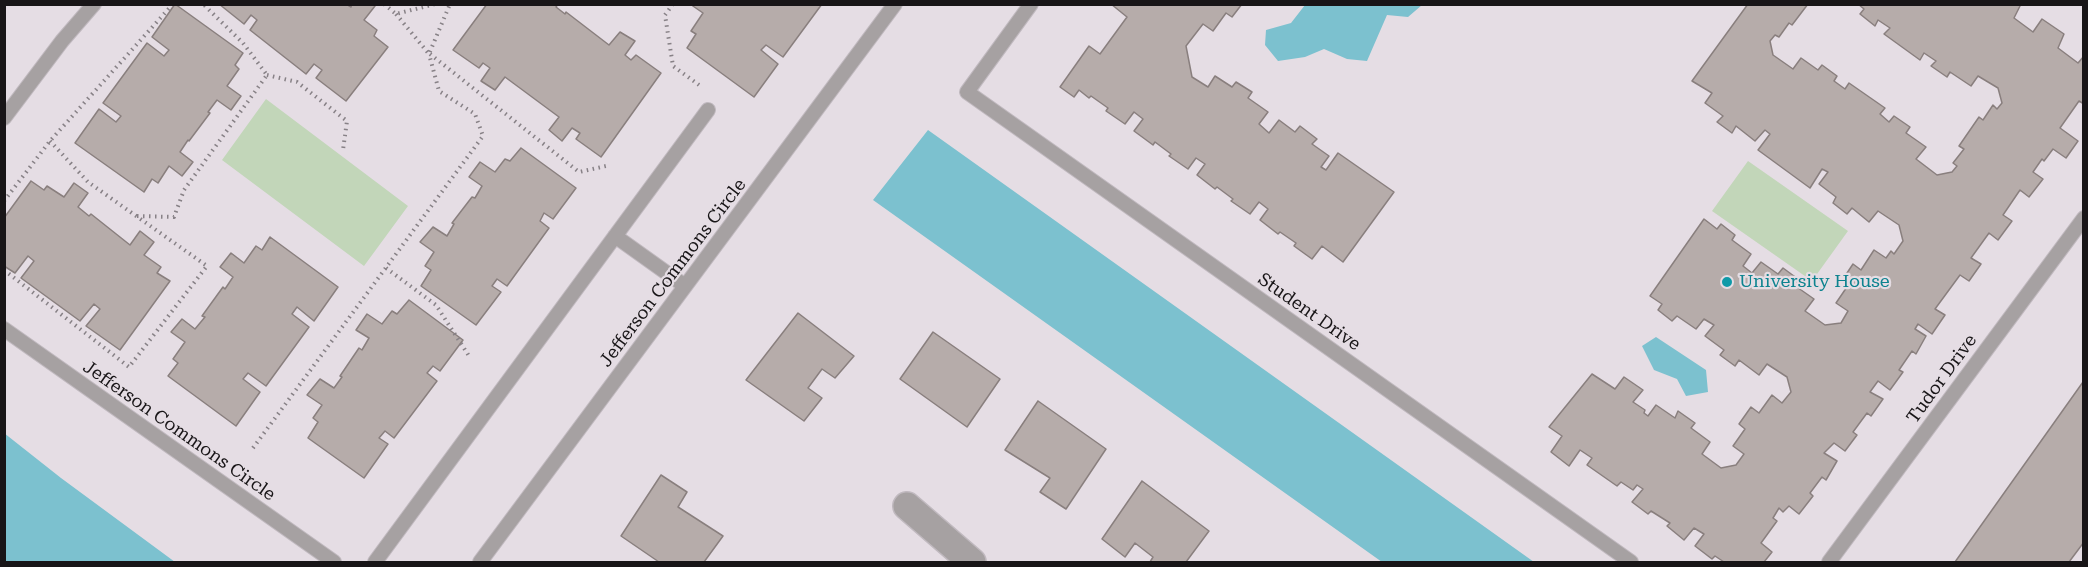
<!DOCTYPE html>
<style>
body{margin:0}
#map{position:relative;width:2088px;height:567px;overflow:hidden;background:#e5dde4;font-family:"Roboto Serif",serif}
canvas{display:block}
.frame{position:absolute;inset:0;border:6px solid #181517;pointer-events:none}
</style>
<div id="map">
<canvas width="2088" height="567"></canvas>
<div class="frame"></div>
</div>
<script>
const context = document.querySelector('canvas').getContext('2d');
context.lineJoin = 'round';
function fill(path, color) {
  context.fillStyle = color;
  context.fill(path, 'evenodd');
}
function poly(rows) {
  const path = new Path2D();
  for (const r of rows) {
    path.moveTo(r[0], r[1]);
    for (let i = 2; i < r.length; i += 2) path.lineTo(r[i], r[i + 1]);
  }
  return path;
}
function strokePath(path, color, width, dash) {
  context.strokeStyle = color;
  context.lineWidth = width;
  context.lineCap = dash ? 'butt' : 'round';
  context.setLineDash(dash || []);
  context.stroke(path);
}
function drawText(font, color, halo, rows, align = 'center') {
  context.font = font + ' "Roboto Serif",serif';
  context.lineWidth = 4.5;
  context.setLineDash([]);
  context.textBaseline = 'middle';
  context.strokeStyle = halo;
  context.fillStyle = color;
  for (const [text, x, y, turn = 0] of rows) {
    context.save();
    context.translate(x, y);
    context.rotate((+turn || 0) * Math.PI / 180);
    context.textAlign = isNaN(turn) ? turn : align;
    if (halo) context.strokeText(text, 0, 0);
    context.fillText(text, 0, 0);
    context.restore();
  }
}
fill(poly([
 [266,99,408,206,364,266,222,160],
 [1748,161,1848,231,1812,281,1712,211]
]), '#c2d6b9');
fill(poly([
 [1305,5,1305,4,1422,5,1408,17,1387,15,1367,61,1347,59,1324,49,1305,57,1278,61,1265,45,1266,30,1291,23],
 [928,130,1534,562,1382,562,873,200],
 [1656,337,1706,370,1708,392,1686,396,1677,379,1654,370,1642,346],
 [4,433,61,478,175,562,5,562]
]), '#7cc1cf');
const building = poly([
 [175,4,243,53,235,65,239,69,227,86,241,96,231,110,217,100,208,112,210,113,189,141,188,140,180,152,193,162,182,176,169,166,158,183,152,179,144,192,75,143,99,109,116,122,121,116,103,103,147,43,164,56,169,50,152,37,175,4],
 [219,4,346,4,351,7,352,4,373,4,375,6,364,20,377,30,374,36,388,47,346,101,316,78,322,70,314,64,306,74,250,30,257,20,251,15,244,24,219,4],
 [487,4,558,4,556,7,565,14,566,12,609,45,620,32,635,41,625,55,631,60,636,55,661,73,601,157,576,139,580,133,572,128,562,141,549,130,559,117,505,77,495,90,481,81,490,68,483,63,479,68,453,50,487,4],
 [690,4,822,4,783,57,766,45,761,50,778,64,754,97,687,48,696,34,691,31,703,13,690,4],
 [1242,4,1232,17,1226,13,1213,31,1203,24,1186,46,1192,77,1208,87,1215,76,1232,87,1236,82,1252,92,1248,98,1268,112,1259,124,1269,133,1279,120,1295,132,1300,126,1317,139,1312,144,1329,156,1321,167,1326,170,1338,153,1394,192,1343,262,1322,246,1312,259,1294,246,1296,243,1280,232,1278,234,1260,220,1268,209,1259,202,1250,214,1231,201,1233,199,1217,187,1215,189,1197,175,1205,164,1196,158,1188,169,1169,156,1171,154,1155,142,1153,145,1134,131,1143,119,1134,112,1125,124,1106,111,1108,108,1091,96,1089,98,1079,90,1074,97,1060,87,1089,46,1100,54,1127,17,1111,4,1242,4],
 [1748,4,1808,4,1792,25,1789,23,1779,37,1775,35,1770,41,1773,55,1793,69,1801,58,1818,70,1822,65,1837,76,1834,81,1845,89,1849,83,1885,108,1880,114,1889,122,1894,116,1910,127,1906,133,1926,147,1916,159,1937,175,1952,172,1957,166,1953,163,1964,149,1959,146,1979,117,1983,120,1993,105,1997,109,2002,103,1998,88,1978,76,1971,86,1950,72,1947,77,1931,66,1936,61,1924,53,1920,60,1884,34,1890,28,1878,20,1875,26,1860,14,1864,9,1858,4,2021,4,2014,18,2033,32,2042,19,2064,34,2058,48,2078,63,2084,56,2084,104,2079,101,2060,128,2078,141,2066,158,2053,149,2044,161,2042,159,2033,172,2043,179,2029,197,2020,190,2003,215,2012,221,1998,240,1989,233,1971,258,1981,264,1969,281,1960,275,1935,309,1945,315,1932,334,1918,324,1915,329,1926,336,1916,354,1912,351,1899,370,1903,372,1890,390,1878,381,1870,392,1883,399,1871,416,1867,413,1853,432,1857,435,1845,451,1834,443,1824,453,1837,461,1826,480,1822,477,1810,493,1813,496,1799,514,1789,506,1783,512,1779,508,1773,518,1777,521,1761,543,1772,552,1764,562,1724,562,1715,556,1712,559,1695,546,1704,534,1694,528,1684,540,1667,526,1670,523,1651,511,1648,514,1632,502,1643,489,1637,485,1633,490,1621,482,1617,486,1587,465,1592,458,1580,450,1569,466,1551,452,1562,436,1549,427,1592,374,1615,389,1624,377,1643,390,1633,402,1645,410,1644,413,1648,416,1656,405,1675,418,1678,411,1695,423,1691,428,1710,442,1702,454,1721,468,1736,465,1744,454,1733,446,1745,429,1739,424,1751,407,1759,413,1772,395,1782,403,1791,392,1787,377,1767,364,1759,375,1739,360,1735,366,1720,355,1724,350,1705,336,1714,325,1704,319,1696,329,1677,316,1672,321,1658,310,1662,304,1650,296,1704,219,1717,229,1721,224,1735,235,1732,240,1751,254,1743,266,1752,273,1761,262,1778,274,1783,268,1798,279,1794,285,1814,299,1805,311,1825,325,1841,323,1848,311,1836,303,1849,284,1843,279,1853,264,1861,270,1874,250,1886,258,1891,251,1894,254,1903,241,1899,225,1878,211,1869,222,1852,208,1847,214,1833,203,1836,197,1819,184,1828,172,1822,169,1810,188,1758,150,1770,134,1765,130,1755,141,1736,126,1732,133,1717,122,1723,116,1705,103,1712,93,1692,81,1748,4],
 [521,148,576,188,553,219,544,213,540,221,549,228,507,286,497,279,492,286,501,292,476,325,421,286,431,270,425,266,434,252,420,242,433,227,447,236,454,224,452,223,472,197,475,198,482,186,469,177,480,162,495,172,505,159,510,161,521,148],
 [31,181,44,190,47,186,64,197,74,183,88,193,78,207,89,216,91,214,130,245,140,231,154,242,144,255,161,267,157,273,170,281,120,350,86,326,100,309,94,304,80,321,21,278,34,261,28,256,15,273,4,266,4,218,31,181],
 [270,237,338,287,314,321,297,307,292,314,309,327,266,386,248,373,243,379,260,392,236,426,168,376,178,363,173,359,185,342,171,332,182,319,195,329,205,317,202,316,223,287,225,289,233,277,220,267,231,253,244,263,256,246,262,250,270,237],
 [409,300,463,340,440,371,433,366,427,373,437,381,394,438,385,431,379,438,388,444,364,478,308,438,318,422,313,418,322,405,307,395,320,379,334,388,342,377,340,376,359,348,362,350,369,338,356,330,367,314,382,324,392,311,397,314,409,300],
 [798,313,854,356,835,378,822,369,808,388,822,398,804,421,746,380,798,313],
 [933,332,1000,379,967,427,900,379,933,332],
 [2083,382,2084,542,2069,562,1955,562,2083,382],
 [1038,401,1106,449,1066,509,1040,492,1050,478,1005,450,1038,401],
 [661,475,687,492,678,507,723,536,704,562,659,562,621,536,661,475],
 [1142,481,1209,531,1186,562,1150,562,1153,557,1135,543,1125,557,1102,539,1142,481]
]);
fill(building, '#b6acaa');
strokePath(building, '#897f7e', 1.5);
const service = poly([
 [1031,4,967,92,1631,562],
 [4,118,62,41,94,4],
 [615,236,685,286],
 [4,329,334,562],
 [375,562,708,110],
 [480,562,895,4],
 [1829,562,2084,218]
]);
const minor = poly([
 [907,506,972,562]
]);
strokePath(service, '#c0b9bf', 16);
strokePath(minor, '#c0b9bf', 30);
strokePath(poly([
 [384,4,396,14,435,4],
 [673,4,665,15,673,66,699,85],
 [396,14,429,54,450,4],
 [430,54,579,172,606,166],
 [267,75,297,82,347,121,343,150],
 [4,201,50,141,173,4],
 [137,216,174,217,184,190,267,75,243,43,203,4],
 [386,268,436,305,469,356],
 [4,270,129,367,207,266,88,182,50,141],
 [253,448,483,136,475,114,439,91,429,54]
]), '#878186', 4, [1.5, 4.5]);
strokePath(service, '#a6a1a2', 14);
strokePath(minor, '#a6a1a2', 27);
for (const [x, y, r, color] of [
 [1727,282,6,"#0f9aa8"]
]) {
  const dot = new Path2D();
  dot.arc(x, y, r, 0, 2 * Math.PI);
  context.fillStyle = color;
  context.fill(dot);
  strokePath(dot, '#e5dde4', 2);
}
drawText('18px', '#181517', '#e5dde4', [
 ["Jefferson Commons Circle",673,273,-53],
 ["Student Drive",1309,312,35],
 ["Tudor Drive",1942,379,-54],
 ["Jefferson Commons Circle",179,431,35]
]);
drawText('18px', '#0d838f', '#e5dde4', [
 ["University House",1739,282]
], 'left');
</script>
